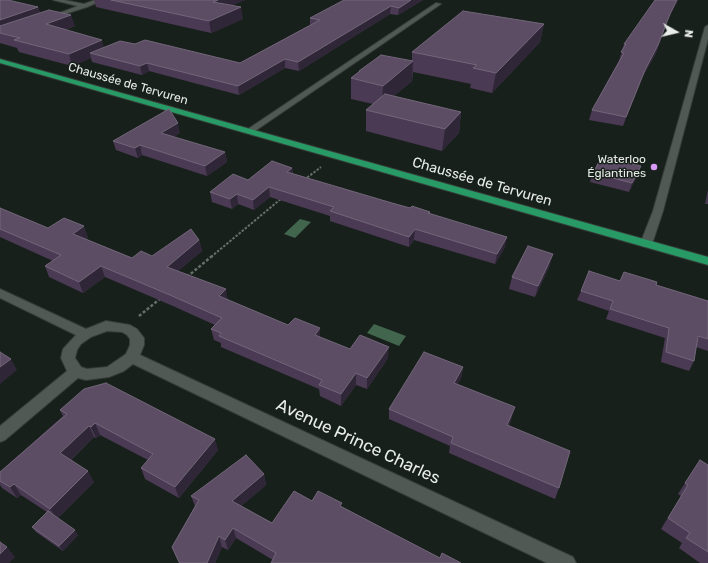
<!DOCTYPE html>
<meta charset="utf-8">
<style>
body{margin:0}
#map{position:relative;width:708px;height:563px;overflow:hidden;background:#18201b;font-family:Rubik,sans-serif}
canvas{display:block}
.north{position:absolute;left:656px;top:12px;width:40px;height:40px;-webkit-text-stroke:3px #18201b;paint-order:stroke;rotate:98deg;font-size:11px;font-weight:700;line-height:16px;text-align:center;color:#e8ede9}
.north::after{content:'';display:block;margin:auto;width:14px;height:18px;background:#e8ede9;clip-path:polygon(50% 0,100% 100%,50% 72%,0 100%)}
</style>
<div id="map">
<canvas width="708" height="563"></canvas>
<div class="north">N</div>
</div>
<script>
const context = document.querySelector('canvas').getContext('2d');
context.lineJoin = 'round';
function fill(path, color) {
  context.fillStyle = color;
  context.fill(path, 'evenodd');
}
function poly(rows) {
  const path = new Path2D();
  for (const r of rows) {
    path.moveTo(r[0], r[1]);
    for (let i = 2; i < r.length; i += 2) path.lineTo(r[i], r[i + 1]);
  }
  return path;
}
function strokePath(path, color, width, dash) {
  context.strokeStyle = color;
  context.lineWidth = width;
  context.lineCap = dash ? 'butt' : 'round';
  context.setLineDash(dash || []);
  context.stroke(path);
}
function drawText(font, color, halo, rows, align = 'center') {
  context.font = font + ' Rubik,sans-serif';
  context.lineWidth = 3;
  context.setLineDash([]);
  context.textBaseline = 'middle';
  context.strokeStyle = halo;
  context.fillStyle = color;
  for (const [text, x, y, turn = 0] of rows) {
    context.save();
    context.translate(x, y);
    context.rotate((+turn || 0) * Math.PI / 180);
    context.textAlign = isNaN(turn) ? turn : align;
    if (halo) context.strokeText(text, 0, 0);
    context.fillText(text, 0, 0);
    context.restore();
  }
}
fill(poly([
 [300,219,311,222,295,238,284,234],
 [374,324,406,336,399,346,367,333]
]), '#42654e');
const minor = poly([
 [53,0,64,0,84,4,95,0,103,0,87,7,46,20,46,18,78,6,53,0],
 [436,3,441,4,252,133,246,133,245,131,436,3],
 [708,25,708,39,663,211,652,244,646,247,642,246,640,244,653,211,705,27,708,25],
 [0,289,86,329,106,321,130,325,137,329,144,338,144,345,140,355,573,557,576,563,547,563,133,364,124,371,109,377,86,380,78,378,5,440,0,442,0,426,67,371,61,358,63,349,76,335,0,298,0,289],
 [107,331,122,332,127,335,130,339,130,345,126,354,107,367,87,369,81,367,75,358,77,350,81,344,91,337,107,331]
]);
const major = poly([
 [0,59,708,257,708,265,0,63,0,59]
]);
strokePath(minor, '#363c38', 2);
strokePath(major, '#363c38', 2);
strokePath(poly([
 [304,180,321,167],
 [211,257,282,198]
]), '#686f6b', 2, [2.5, 1.5]);
strokePath(poly([
 [187,277,212,256],
 [139,316,161,298]
]), '#686f6b', 2.5, [3, 2]);
fill(minor, '#505953');
fill(major, '#279a66');
fill(poly([
 [0,0,38,7,40,13,75,26,65,30,104,47,135,44,240,63,310,25,310,18,423,0,398,15,390,14,299,71,285,68,239,95,149,71,142,75,92,62,91,58,72,66,19,52,17,48,0,43],
 [94,0,245,0,232,5,243,19,211,33,96,7],
 [667,22,656,53,642,78,623,126,589,120,592,110,619,61,624,44],
 [544,24,540,42,492,93,470,88,471,84,413,72,412,81,394,96,461,112,459,133,442,151,366,131,366,110,373,104,351,99,351,78,359,72,359,71,412,61,412,52],
 [180,133,173,137,225,152,227,162,207,176,142,155,138,158,116,150,113,141],
 [292,168,293,174,392,203,429,213,505,247,495,264,414,240,409,247,330,221,330,216,270,197,254,210,238,204,232,209,212,202,210,192,248,180],
 [593,173,637,176,629,192,590,182],
 [708,190,708,204,705,204],
 [0,208,48,228,88,237,86,239,132,258,152,256,199,240,202,251,178,271,228,300,288,325,320,337,350,349,388,358,367,389,356,385,341,406,320,396,319,389,221,347,221,343,214,340,211,329,215,325,173,306,105,277,83,293,49,277,45,266,53,261,0,237],
 [550,265,535,297,509,289,512,277],
 [620,281,656,285,708,301,708,351,696,347,694,361,689,371,661,362,665,338,606,319,609,311,577,300,581,291],
 [463,367,461,378,457,384,512,417,509,426,559,488,555,499,449,453,450,446,389,419,389,409],
 [60,410,218,450,179,498,145,479,141,468,148,460,100,435,96,438,94,437,71,460,94,482,58,518,78,535,63,551,36,532,32,527,47,512,21,495,17,498,2,488,0,485,0,472,63,416],
 [700,460,708,465,708,563,700,563,679,548,682,543,661,529,681,496,678,494],
 [264,474,266,485,241,506,272,523,312,501,342,507,440,558,461,563,273,560,236,538,228,550,222,547,215,563,179,563,172,547,195,506,191,496]
]), '#4b3a54');
fill(poly([
 [218,0,245,0,215,13,213,2],
 [411,0,423,0,398,15,399,8],
 [677,0,678,0,667,22,656,53,642,78,623,126,626,117,645,70,670,14],
 [391,6,390,14,299,71,298,62],
 [38,7,41,18,0,32,0,20],
 [241,7,243,19,211,33,209,21],
 [71,15,75,26,49,35,46,24],
 [544,24,540,42,492,93,496,73],
 [102,40,105,52,90,53,91,58,72,66,69,54],
 [285,59,285,68,239,95,238,86],
 [413,61,412,81,382,106,383,86],
 [147,63,149,71,142,75,140,66],
 [461,112,459,133,442,151,445,129],
 [178,123,180,133,163,143,161,133],
 [140,145,142,155,138,158,135,148],
 [225,152,227,162,207,176,205,166],
 [641,166,637,176,629,192,632,183],
 [292,168,293,178,287,172],
 [269,187,270,197,254,210,253,200],
 [237,194,238,204,232,209,230,199],
 [84,226,88,237,77,244,73,234],
 [415,229,414,240,409,247,409,237],
 [507,237,505,247,495,264,497,254],
 [199,240,202,251,170,278,167,267],
 [553,254,550,265,535,297,538,286],
 [101,266,105,277,83,293,79,282],
 [226,289,228,301,219,296],
 [320,328,320,340,315,335],
 [389,347,388,358,367,389,367,378],
 [11,359,17,370,0,384,0,367],
 [463,367,461,378,453,394,454,383],
 [356,373,356,385,341,406,341,394],
 [515,407,512,417,505,436,507,425],
 [95,423,100,435,96,438,91,427],
 [89,426,94,437,66,464,60,453],
 [215,439,218,450,179,498,175,487],
 [88,471,94,482,57,519,50,509],
 [264,474,266,485,235,511,232,501],
 [14,484,21,495,17,498,10,487],
 [233,528,236,538,228,550,225,540],
 [75,530,78,535,63,551,59,546],
 [219,536,222,547,215,563,207,563],
 [7,547,15,557,9,563,0,563,0,554]
]), '#2f2737');
const building = poly([
 [0,0,8,0,38,7,0,20,0,0],
 [111,0,218,0,213,2,241,7,209,21,111,0],
 [344,0,411,0,399,8,391,6,298,62,285,59,238,86,147,63,140,66,90,53,120,41,135,44,145,40,240,63,320,20,310,18,344,0],
 [655,0,677,0,670,14,658,45,645,70,626,117,592,110,624,53,621,52,626,44,624,44,655,0],
 [49,10,71,15,46,24,102,40,69,54,14,40,20,38,0,33,0,26,49,10],
 [463,11,544,24,496,73,473,68,477,65,412,52,463,11],
 [381,55,413,61,383,86,351,78,360,71,359,71,381,55],
 [385,94,461,112,445,129,366,110,385,94],
 [169,109,178,123,161,133,225,152,205,166,140,145,135,148,113,141,169,109],
 [602,156,641,166,632,183,593,173,602,156],
 [272,161,292,168,287,172,392,203,410,208,412,206,430,212,428,213,507,237,497,254,415,229,409,237,330,211,334,207,269,187,253,200,237,194,230,199,210,192,233,174,248,180,272,161],
 [0,208,48,228,64,218,84,226,73,234,132,258,141,251,152,256,191,229,199,240,167,267,226,289,219,296,288,325,295,318,320,328,315,335,350,349,360,335,389,347,367,378,356,373,341,394,319,385,322,380,219,336,221,333,211,329,222,318,170,295,101,266,79,282,45,266,61,255,0,229,0,208],
 [528,246,553,254,538,286,512,277,528,246],
 [589,271,620,281,624,272,657,282,656,285,708,301,708,339,698,336,694,361,666,352,669,328,610,309,613,301,581,291,589,271],
 [0,352,11,359,0,367,0,352],
 [424,352,463,367,454,383,515,407,507,425,570,451,559,488,451,443,453,437,389,409,424,352],
 [106,383,215,439,175,487,141,468,153,454,95,423,91,427,89,426,60,453,88,471,50,509,14,484,10,487,0,481,0,472,67,414,60,410,84,389,106,383],
 [246,455,264,474,232,501,272,523,294,491,312,501,318,491,342,503,340,506,440,558,442,553,461,563,271,563,276,553,233,528,225,540,219,536,207,563,180,563,179,562,172,547,199,500,191,496,246,455],
 [700,460,708,465,708,552,686,538,690,533,668,518,688,485,685,483,700,460],
 [48,511,75,530,59,546,32,527,48,511],
 [0,542,7,547,0,554,0,542]
]);
fill(building, '#5c4d64');
strokePath(building, '#726679', 1);
for (const [x, y, r, color] of [
 [654,167,4,"#d99af7"]
]) {
  const dot = new Path2D();
  dot.arc(x, y, r, 0, 2 * Math.PI);
  context.fillStyle = color;
  context.fill(dot);
  strokePath(dot, '#18201b', 1.5);
}
drawText('12px', '#e8ede9', '#18201b', [
 ["Chaussée de Tervuren",128,84,16]
]);
drawText('12px', '#e8ede9', '#18201b', [
 ["Waterloo",646,160],
 ["Églantines",646,174]
], 'right');
drawText('14px', '#e8ede9', '#18201b', [
 ["Chaussée de Tervuren",482,182,16]
]);
drawText('17px', '#e8ede9', '#18201b', [
 ["Avenue Prince Charles",358,442,25]
]);
</script>
